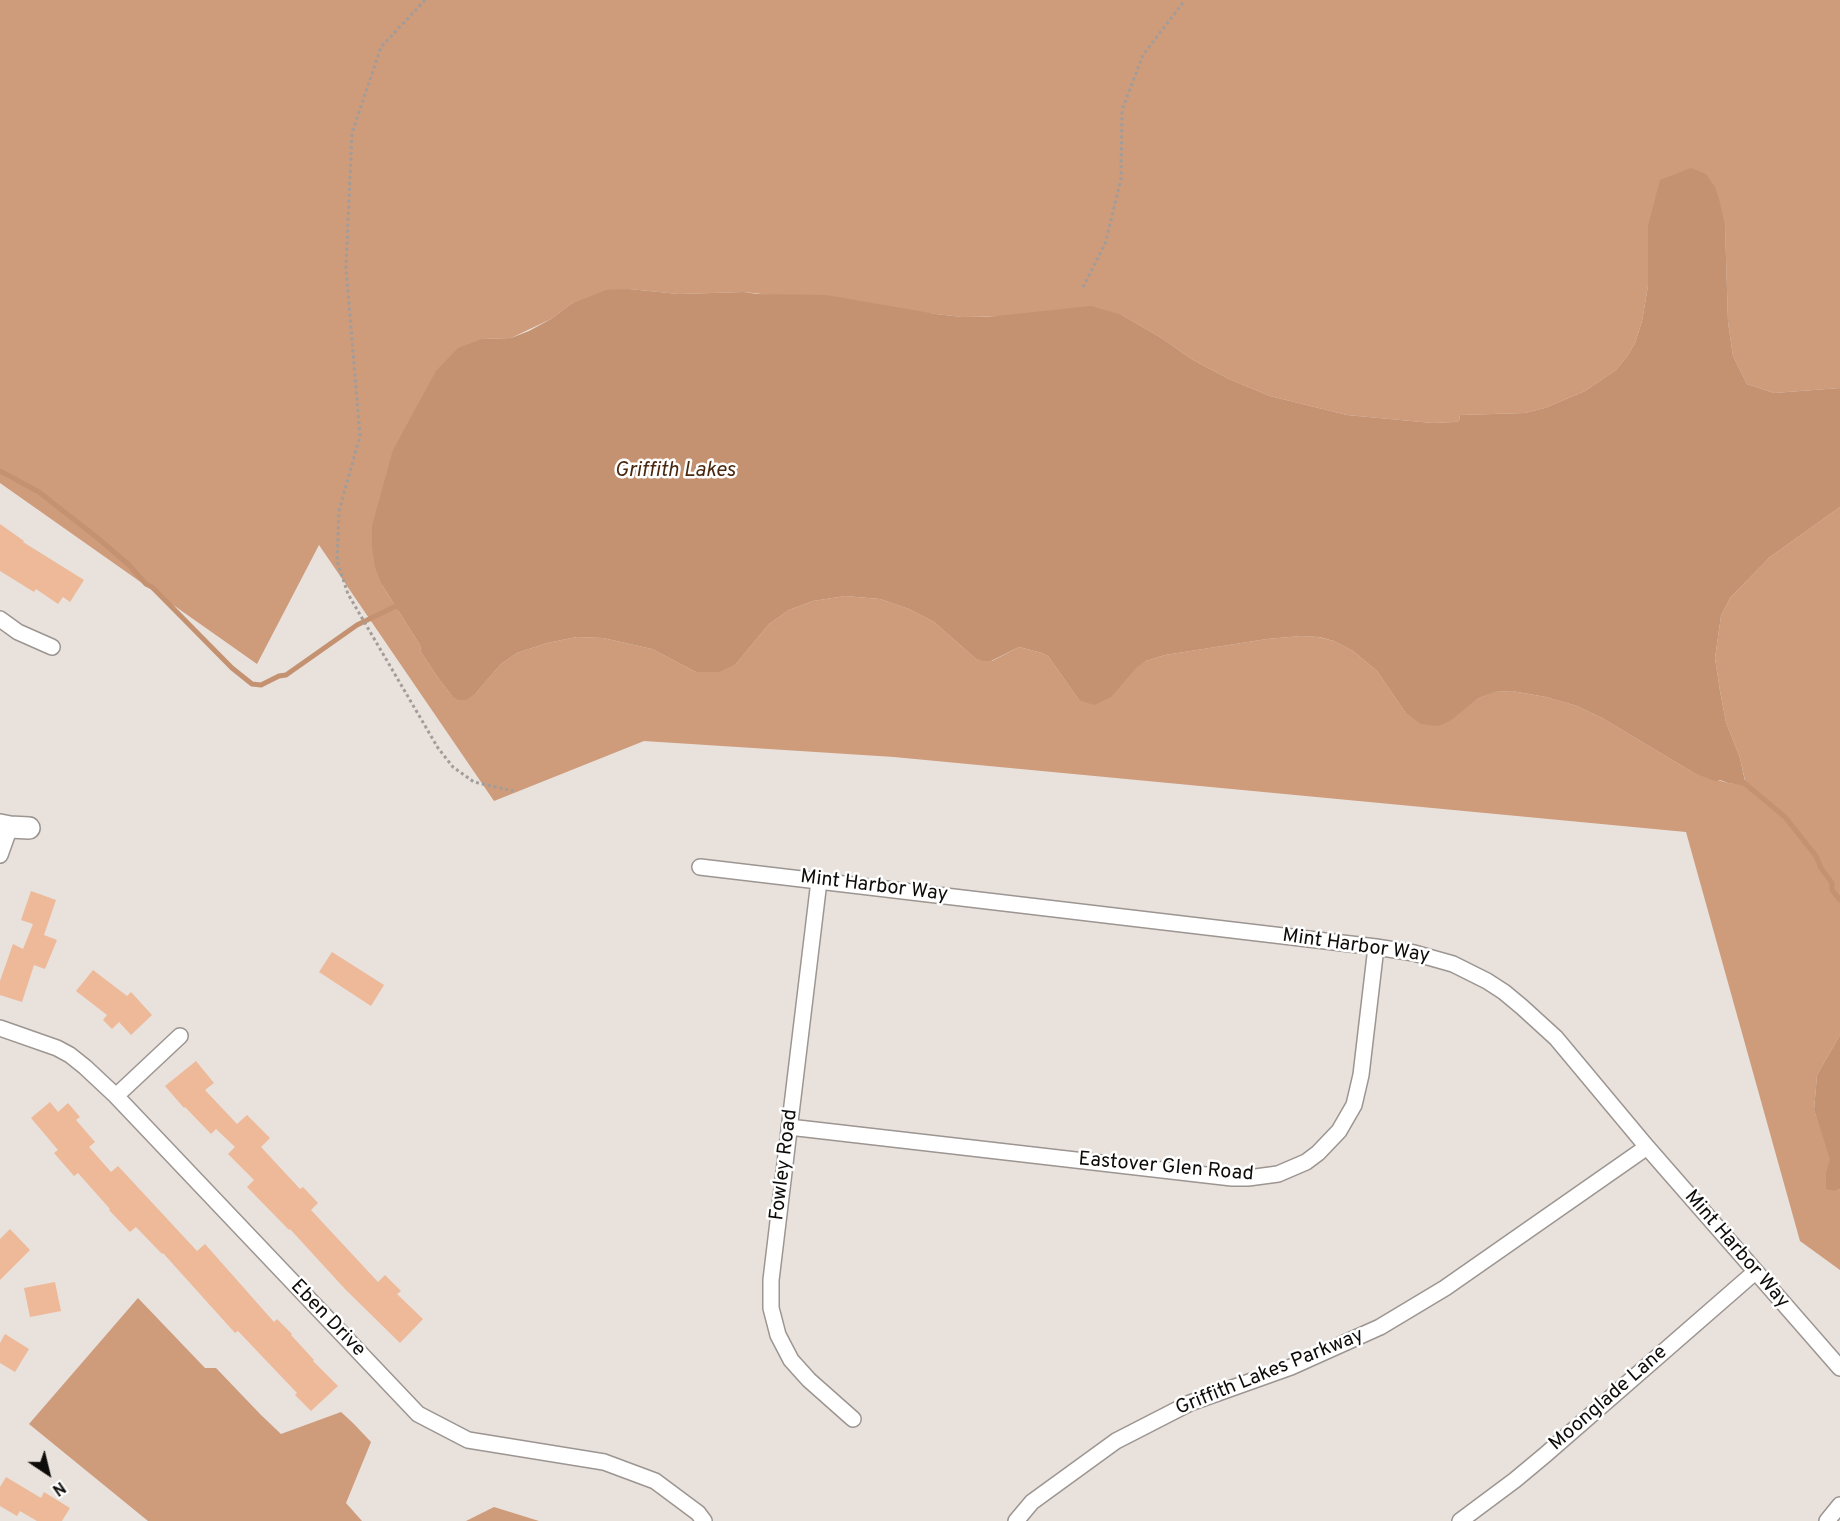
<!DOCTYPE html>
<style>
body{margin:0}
#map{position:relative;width:1840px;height:1521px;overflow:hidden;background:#e8e1dc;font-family:Overpass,sans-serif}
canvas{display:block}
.north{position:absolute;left:18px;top:1443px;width:60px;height:60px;-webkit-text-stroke:4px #fff;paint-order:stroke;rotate:145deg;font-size:16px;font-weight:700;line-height:24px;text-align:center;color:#0e0c0a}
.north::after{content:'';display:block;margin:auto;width:21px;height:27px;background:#0e0c0a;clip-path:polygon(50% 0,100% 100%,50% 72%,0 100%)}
</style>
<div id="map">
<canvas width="1840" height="1521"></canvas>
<div class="north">N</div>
</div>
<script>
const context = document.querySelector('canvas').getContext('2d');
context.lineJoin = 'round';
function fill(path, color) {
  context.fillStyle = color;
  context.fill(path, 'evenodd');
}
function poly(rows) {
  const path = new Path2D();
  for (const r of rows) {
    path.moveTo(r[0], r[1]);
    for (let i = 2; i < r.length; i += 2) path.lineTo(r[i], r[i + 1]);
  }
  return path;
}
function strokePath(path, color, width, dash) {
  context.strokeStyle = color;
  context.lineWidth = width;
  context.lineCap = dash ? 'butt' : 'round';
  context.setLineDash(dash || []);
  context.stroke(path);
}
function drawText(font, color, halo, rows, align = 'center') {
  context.font = font + ' Overpass,sans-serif';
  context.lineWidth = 5;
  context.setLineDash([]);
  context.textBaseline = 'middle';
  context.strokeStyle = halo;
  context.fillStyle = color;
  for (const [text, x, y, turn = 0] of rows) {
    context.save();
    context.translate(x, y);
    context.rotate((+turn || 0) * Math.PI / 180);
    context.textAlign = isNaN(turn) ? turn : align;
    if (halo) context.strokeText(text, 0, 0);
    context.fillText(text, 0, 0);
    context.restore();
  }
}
fill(poly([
 [0,0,1840,0,1840,388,1774,393,1747,384,1733,356,1728,322,1725,226,1648,226,1648,286,1642,321,1635,343,1628,355,1616,370,1585,391,1545,408,1525,413,1460,415,1459,421,1454,422,1432,423,1347,415,1270,396,1229,379,1193,360,1160,337,1122,315,962,317,744,292,679,294,629,289,571,304,551,319,511,338,482,339,382,585,420,645,421,652,438,678,452,696,476,693,501,664,517,653,547,643,577,637,603,638,652,649,696,672,736,664,769,624,789,610,813,601,845,596,880,599,909,609,934,622,976,659,992,661,1019,647,1042,653,1048,656,1079,700,1146,661,1165,655,1267,639,1301,636,1318,637,1334,641,1353,651,1377,671,1405,712,1449,721,1479,698,1493,692,1512,691,1546,697,1577,706,1602,718,1694,773,1728,783,1746,785,1740,758,1726,722,1720,691,1715,658,1721,616,1730,598,1770,557,1840,507,1840,1035,1817,1075,1814,1110,1831,1159,1826,1171,1836,1191,1840,1189,1840,1270,1800,1241,1686,832,894,757,644,741,494,801,319,545,257,664,0,483],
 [138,1298,205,1368,216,1368,261,1415,281,1434,341,1412,353,1423,371,1442,346,1503,362,1521,148,1521,29,1424],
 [494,1507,539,1521,466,1521]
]), '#ce9b7b');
fill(poly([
 [1691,168,1706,174,1715,187,1719,199,1725,225,1728,322,1733,356,1747,384,1774,393,1840,388,1840,507,1770,557,1730,598,1721,616,1715,658,1720,691,1726,722,1740,758,1746,786,1728,783,1720,780,1715,781,1694,773,1602,718,1577,706,1546,697,1512,691,1494,692,1479,698,1450,721,1438,726,1421,724,1405,712,1377,671,1353,651,1334,641,1319,637,1301,636,1267,639,1165,655,1146,661,1136,668,1111,697,1094,705,1079,700,1048,656,1042,653,1019,647,991,661,984,661,976,659,934,622,909,609,880,599,845,596,813,601,789,610,769,624,736,664,719,672,696,672,652,649,603,638,577,637,547,643,517,653,501,664,476,693,466,700,458,700,452,696,438,678,421,652,420,645,382,585,375,567,372,547,372,526,393,450,436,371,458,348,482,339,511,338,529,331,551,319,571,304,606,290,629,289,679,294,744,292,757,294,826,295,936,314,962,317,987,317,1091,306,1122,315,1160,337,1193,360,1229,379,1270,396,1347,415,1432,423,1454,422,1459,421,1460,415,1525,413,1545,408,1585,391,1616,370,1628,355,1635,343,1642,321,1648,286,1648,226,1660,180],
 [1840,1035,1840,1189,1836,1191,1826,1189,1826,1171,1830,1159,1814,1110,1817,1075]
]), '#c49271');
strokePath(poly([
 [0,471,39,492,100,540,129,565,146,584,152,587,232,668,252,684,261,685,279,676,286,675,357,625,396,606,399,608],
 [1743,782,1785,817,1816,856,1821,868,1832,883,1832,890,1840,900]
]), '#c49271', 5);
fill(poly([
 [0,524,24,541,23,542,84,580,70,602,63,597,58,604,36,589,34,592,0,571],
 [31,891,56,900,44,935,57,940,45,969,34,965,22,1002,0,995,0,981,13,944,23,949,33,924,21,920],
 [332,952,384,985,371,1006,319,972],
 [93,970,127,996,131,992,152,1015,131,1035,119,1022,112,1029,103,1020,107,1015,76,991],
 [196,1061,214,1083,205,1090,237,1124,247,1115,270,1138,261,1147,300,1189,303,1187,318,1203,311,1210,378,1282,385,1275,401,1291,397,1294,423,1319,400,1343,345,1289,290,1229,289,1230,247,1187,254,1180,228,1154,235,1147,216,1129,211,1134,185,1107,184,1108,165,1086],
 [50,1102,58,1112,68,1103,80,1117,76,1120,95,1142,89,1147,111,1172,118,1166,197,1251,205,1244,274,1322,277,1319,292,1334,291,1335,314,1360,313,1361,338,1386,311,1411,295,1395,297,1393,238,1331,235,1333,163,1253,162,1254,136,1227,130,1232,109,1210,110,1209,78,1173,74,1176,54,1153,58,1150,31,1118],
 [10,1229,30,1250,0,1280,0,1239],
 [55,1282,61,1311,30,1317,24,1288],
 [5,1334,29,1349,15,1372,0,1363,0,1343],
 [6,1477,41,1498,44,1492,70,1508,62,1521,37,1521,20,1511,17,1516,0,1506,0,1487]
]), '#edb998');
const street = poly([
 [0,619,18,632,52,647],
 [0,855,10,827],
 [700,867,1376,947,1414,953,1453,964,1487,981,1504,992,1522,1007,1556,1038,1647,1147,1840,1368],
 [819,881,771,1280,771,1308,778,1335,791,1360,809,1380,853,1419],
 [0,1028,57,1048,70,1055,85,1067,116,1096,418,1414,468,1440,604,1462,655,1481,698,1513,704,1521],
 [116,1096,180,1036],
 [789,1127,1232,1178,1248,1178,1278,1174,1306,1162,1318,1153,1339,1131,1354,1105,1361,1075,1376,947],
 [1016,1521,1032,1502,1116,1441,1190,1403,1291,1367,1380,1327,1445,1288,1647,1147],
 [1460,1521,1515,1480,1545,1455,1755,1272],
 [1827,1521,1840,1505]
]);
const secondary = poly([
 [0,825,10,827,29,828]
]);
strokePath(street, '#9c9591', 18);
strokePath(secondary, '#9c9591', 24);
strokePath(poly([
 [425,0,381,47,352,133,346,268,360,436,339,511,337,561,348,594,438,748,453,767,474,782,513,791],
 [1083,287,1105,244,1121,179,1122,110,1143,55,1185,0]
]), '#a29d99', 3, [3, 3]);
strokePath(street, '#fff', 15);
strokePath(secondary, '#fff', 21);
drawText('20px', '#0e0c0a', '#fff', [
 ["Mint Harbor Way",874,887,7],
 ["Mint Harbor Way",1356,947,8],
 ["Fowley Road",785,1165,-83],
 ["Eastover Glen Road",1166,1168,5],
 ["Mint Harbor Way",1736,1250,49],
 ["Eben Drive",327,1319,46],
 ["Griffith Lakes Parkway",1270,1373,-22],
 ["Moonglade Lane",1609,1399,-41]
]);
drawText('italic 21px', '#4a280f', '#fff', [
 ["Griffith Lakes",675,472]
]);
</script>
